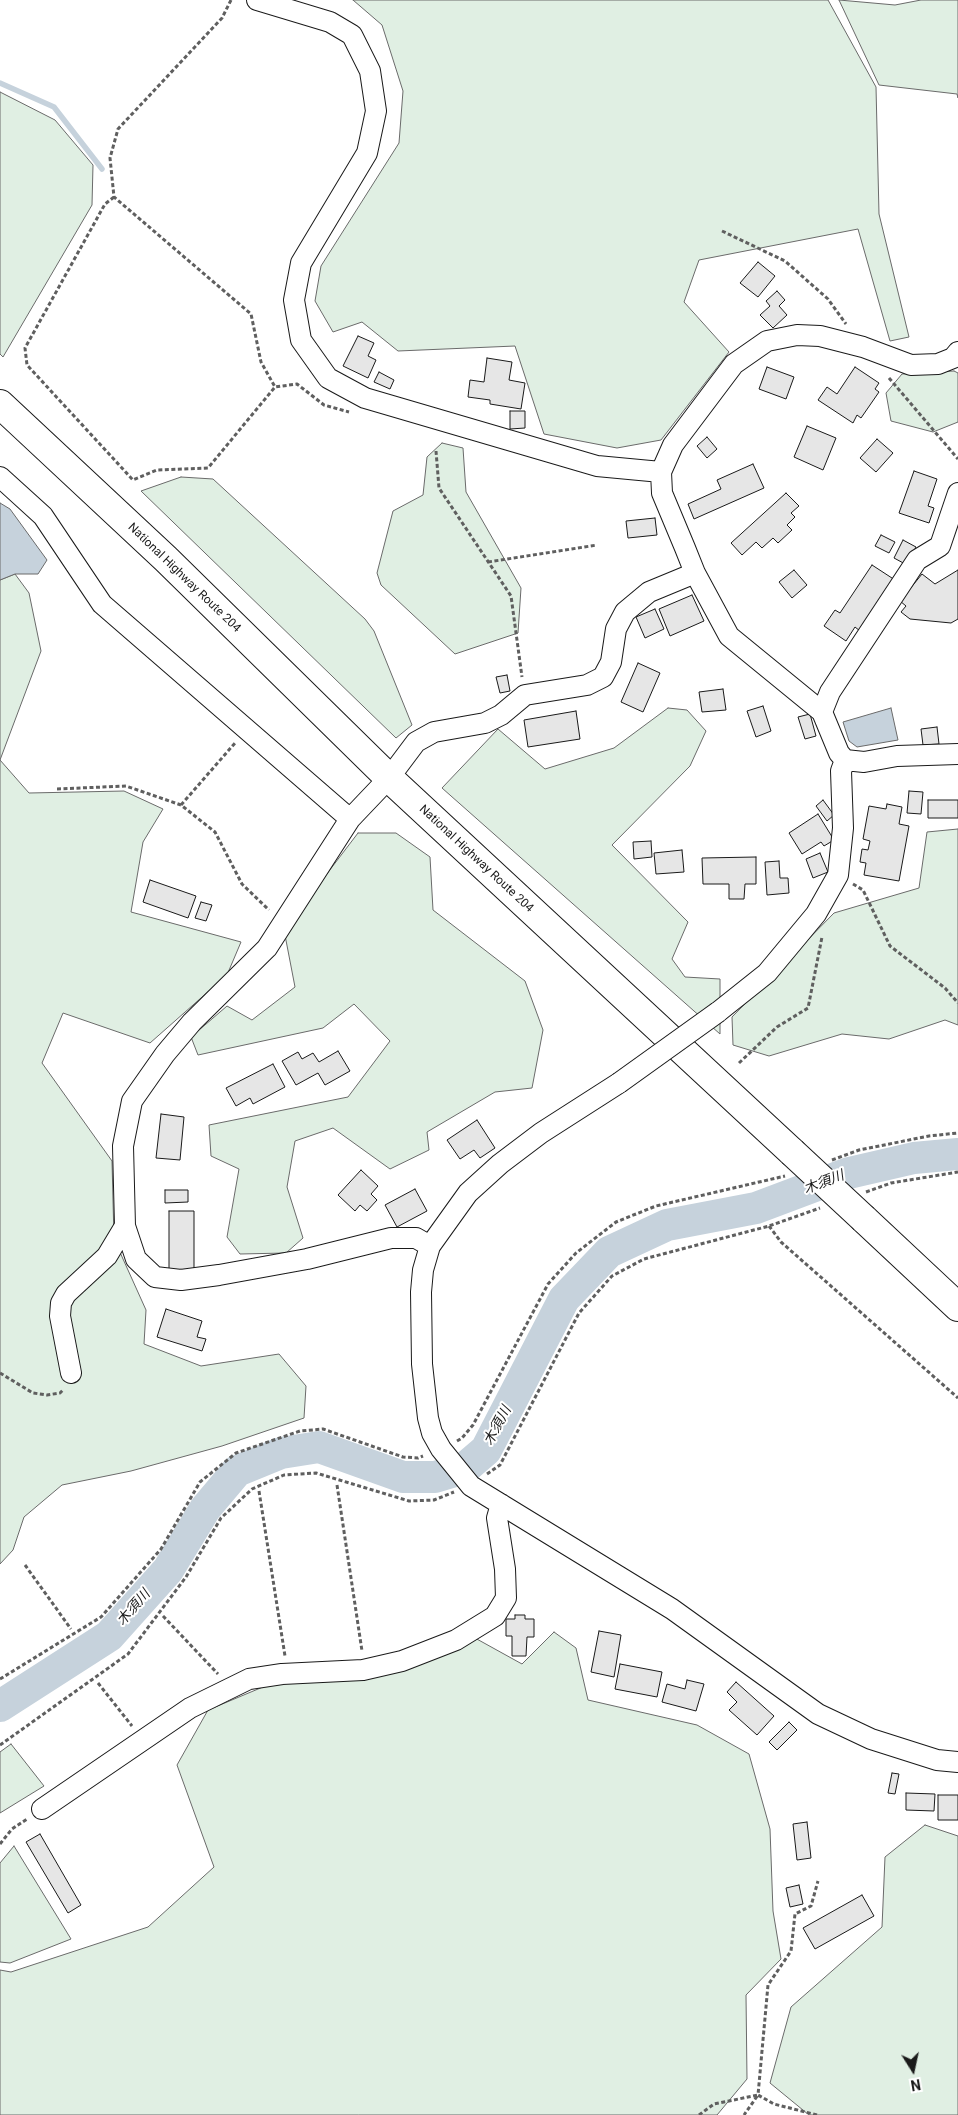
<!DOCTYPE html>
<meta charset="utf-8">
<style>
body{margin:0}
#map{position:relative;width:958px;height:2115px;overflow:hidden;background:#fff;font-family:Roboto,sans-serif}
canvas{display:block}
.north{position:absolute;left:888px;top:2045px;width:50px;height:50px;-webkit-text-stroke:4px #fff;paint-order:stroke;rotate:170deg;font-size:14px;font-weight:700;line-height:20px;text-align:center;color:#1a1a1a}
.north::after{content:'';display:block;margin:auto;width:18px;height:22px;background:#1a1a1a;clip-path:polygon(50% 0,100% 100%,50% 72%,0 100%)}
</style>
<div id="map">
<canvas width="958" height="2115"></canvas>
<div class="north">N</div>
</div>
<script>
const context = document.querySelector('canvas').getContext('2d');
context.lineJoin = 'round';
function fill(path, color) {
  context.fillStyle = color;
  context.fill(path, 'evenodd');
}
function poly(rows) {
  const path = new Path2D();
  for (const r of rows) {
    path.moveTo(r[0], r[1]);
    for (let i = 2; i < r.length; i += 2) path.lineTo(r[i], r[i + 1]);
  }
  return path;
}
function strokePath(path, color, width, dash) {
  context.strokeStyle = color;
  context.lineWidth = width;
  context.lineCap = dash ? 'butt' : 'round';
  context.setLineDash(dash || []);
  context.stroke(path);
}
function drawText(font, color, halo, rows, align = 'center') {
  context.font = font + ' Roboto,"Noto Sans JP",sans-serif';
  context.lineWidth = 4;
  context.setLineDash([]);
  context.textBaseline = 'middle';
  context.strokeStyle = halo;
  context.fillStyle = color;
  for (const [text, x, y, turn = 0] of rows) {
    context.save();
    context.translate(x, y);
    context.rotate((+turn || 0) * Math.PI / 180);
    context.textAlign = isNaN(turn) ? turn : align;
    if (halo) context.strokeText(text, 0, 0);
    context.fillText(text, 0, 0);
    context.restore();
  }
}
const green = poly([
 [353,0,828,0,876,87,879,214,909,337,890,341,858,229,699,260,684,302,729,352,661,440,617,448,544,434,515,346,398,351,362,322,333,332,315,301,321,266,399,143,403,91,382,25,353,0],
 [839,0,895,5,921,0,958,0,958,98,957,94,879,85,839,0],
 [0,92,55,120,93,165,92,205,3,357,0,354,0,92],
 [954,371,958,373,958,422,933,432,891,421,886,393,902,374,954,371],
 [442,443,463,448,466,492,521,588,518,633,455,654,381,585,377,573,393,511,423,495,427,457,442,443],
 [181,477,213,479,365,619,374,631,412,725,396,738,141,491,181,477],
 [15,574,29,593,41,651,0,760,29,793,124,791,163,809,143,842,131,912,241,942,227,975,150,1043,63,1013,42,1063,112,1161,114,1239,146,1310,144,1344,201,1366,279,1354,306,1386,304,1418,222,1446,131,1471,62,1485,24,1517,13,1550,0,1564,0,580,15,574],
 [668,708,687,710,706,731,690,766,612,845,688,922,672,959,685,977,720,979,720,1034,442,788,498,729,545,769,614,748,668,708],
 [958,829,958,1025,945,1020,889,1039,842,1034,769,1056,733,1045,732,1017,834,913,919,888,927,832,958,829],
 [358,833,396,833,430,857,433,910,525,981,543,1030,532,1088,495,1092,427,1132,429,1150,390,1169,333,1128,295,1141,287,1187,303,1238,286,1253,240,1254,227,1237,239,1169,211,1156,209,1125,348,1097,390,1041,354,1004,323,1028,198,1055,191,1037,227,1006,252,1020,295,987,284,930,358,833],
 [554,1632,576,1648,588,1700,697,1725,749,1754,770,1829,773,1911,781,1959,746,1995,747,2079,717,2115,0,2115,0,1970,11,1972,148,1927,214,1867,177,1765,208,1710,270,1684,475,1638,522,1664,554,1632],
 [11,1744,44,1786,0,1813,0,1752,11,1744],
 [925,1825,958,1836,958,2115,809,2115,770,2083,791,2007,882,1927,885,1857,925,1825],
 [14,1846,71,1939,10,1963,0,1962,0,1863,14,1846]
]);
fill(green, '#e0efe3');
strokePath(green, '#6a6a6a', 1);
const water = poly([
 [0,503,10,509,47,560,38,574,15,574,0,580,0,503],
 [891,708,898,740,857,747,849,741,843,722,891,708]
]);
fill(water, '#c6d2dc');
strokePath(water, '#6a6a6a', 1);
strokePath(poly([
 [0,83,54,107,102,169]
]), '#c6d2dc', 5.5);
strokePath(poly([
 [0,1706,109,1636,168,1570,205,1509,237,1471,281,1453,319,1447,403,1477,435,1477,465,1468,486,1450,564,1299,609,1252,667,1225,756,1208,849,1173,914,1158,958,1154]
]), '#c6d2dc', 32);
const building = poly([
 [758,262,775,276,758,297,740,283,758,262],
 [777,291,785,300,779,306,787,315,773,328,760,315,770,306,766,301,777,291],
 [358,336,374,343,368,356,376,360,368,378,343,366,358,336],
 [487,358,512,362,509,380,525,383,521,409,490,404,490,400,468,397,470,380,484,382,487,358],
 [767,367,794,377,786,399,759,389,767,367],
 [855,367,879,383,875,389,879,392,861,418,857,415,853,423,818,400,827,387,837,394,855,367],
 [379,372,394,380,390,389,374,382,379,372],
 [510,411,525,411,525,428,510,429,510,411],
 [807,426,836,438,823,470,794,457,807,426],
 [707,437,717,449,707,458,697,446,707,437],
 [877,439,893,453,876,472,860,458,877,439],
 [753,464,764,488,694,519,688,504,721,489,717,480,753,464],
 [914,471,937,479,928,506,934,508,929,523,899,513,914,471],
 [786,493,799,506,791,513,795,517,787,525,792,530,778,543,773,538,762,548,756,542,742,555,731,543,786,493],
 [655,518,657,535,628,538,626,521,655,518],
 [881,535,895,542,889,553,875,546,881,535],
 [903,540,916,547,907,565,894,558,903,540],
 [872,565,895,580,860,631,855,627,846,641,824,626,835,610,840,613,872,565],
 [794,570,807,585,792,598,779,582,794,570],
 [958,570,958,619,951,623,910,619,901,612,906,606,900,601,922,574,935,584,958,570],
 [692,595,704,621,670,636,659,609,692,595],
 [655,609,664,629,645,638,636,617,655,609],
 [638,663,660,673,643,712,621,702,638,663],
 [507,675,510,691,500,693,496,677,507,675],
 [723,689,726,710,702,712,699,692,723,689],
 [763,706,771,731,756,737,747,711,763,706],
 [576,711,580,739,528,747,524,720,576,711],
 [810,714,816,736,805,739,798,717,810,714],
 [937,727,939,744,923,745,921,729,937,727],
 [909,791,923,792,921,814,907,813,909,791],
 [823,800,834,815,827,821,816,806,823,800],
 [928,800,958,800,958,818,928,818,928,800],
 [887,804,902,807,899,824,909,826,899,881,864,875,866,863,860,862,862,849,868,850,870,841,863,839,869,806,886,809,887,804],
 [818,814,834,840,824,846,821,842,802,854,789,833,818,814],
 [651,841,652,857,634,859,633,842,651,841],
 [682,850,684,872,656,874,654,853,682,850],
 [820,853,828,872,813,878,806,859,820,853],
 [756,857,756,884,745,884,744,899,729,899,729,884,703,884,702,858,756,857],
 [779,861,780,878,788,878,789,893,767,895,765,862,779,861],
 [150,880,196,896,188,918,143,902,150,880],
 [201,902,212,905,206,921,195,918,201,902],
 [338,1051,350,1071,325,1085,318,1073,296,1085,282,1061,298,1052,302,1059,313,1053,319,1062,338,1051],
 [273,1064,285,1087,253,1104,250,1098,236,1106,226,1088,273,1064],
 [161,1114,184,1117,180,1160,156,1158,161,1114],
 [477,1120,495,1148,480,1158,474,1150,460,1159,447,1140,477,1120],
 [361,1170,378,1186,371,1194,377,1200,367,1211,360,1205,355,1211,338,1195,361,1170],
 [415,1189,427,1211,397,1227,385,1205,415,1189],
 [165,1190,188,1190,188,1202,165,1203,165,1190],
 [169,1211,194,1211,194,1270,169,1270,169,1211],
 [166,1309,202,1321,197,1337,206,1339,202,1351,157,1337,166,1309],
 [515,1615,525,1615,525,1619,534,1619,534,1637,527,1637,526,1656,512,1656,512,1636,506,1636,506,1619,515,1619,515,1615],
 [599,1631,621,1635,614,1677,591,1672,599,1631],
 [620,1664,662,1672,657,1697,615,1689,620,1664],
 [687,1680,704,1684,696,1711,662,1702,667,1684,685,1689,687,1680],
 [736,1682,774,1716,757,1735,729,1710,737,1702,727,1692,736,1682],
 [789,1722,797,1730,777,1750,769,1742,789,1722],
 [892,1773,899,1774,895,1794,888,1793,892,1773],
 [906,1793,935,1794,934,1811,906,1810,906,1793],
 [938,1795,958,1795,958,1820,938,1820,938,1795],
 [807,1822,811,1858,797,1860,793,1824,807,1822],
 [40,1834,81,1905,68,1913,26,1842,40,1834],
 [799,1885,803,1904,790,1907,786,1888,799,1885],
 [862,1895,874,1916,815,1949,803,1928,862,1895]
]);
fill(building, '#e6e6e6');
strokePath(building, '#1a1a1a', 1);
const minor = poly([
 [257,0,330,22,352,35,370,71,376,111,367,153,301,263,294,300,301,340,328,378,365,398,597,466,661,472],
 [958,352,953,358,938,364,911,365,863,347,820,336,797,335,767,341,734,364,673,445,661,472,662,493,685,548,695,573,729,636,822,712,839,753,845,760,864,762,897,756,958,754],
 [0,477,43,516,102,604,350,819],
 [822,712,830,692,917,560,940,546,958,493],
 [718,1012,767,973,816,914,838,875,843,828,841,771,845,760],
 [619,1083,541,1133,500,1164,468,1193,430,1246,423,1270,421,1292,422,1364,428,1418,432,1433,441,1449,471,1486,672,1609,818,1714,871,1739,937,1760,958,1762],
 [430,1246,416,1238,391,1238,307,1259,219,1275,181,1280,155,1277,136,1259,125,1226,123,1146,132,1101,165,1054,192,1022,267,948,350,819,389,778,416,742,434,732,485,723,501,715,525,695,587,685,603,677,611,662,616,629,625,612,649,592,695,573],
 [71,1373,60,1316,61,1303,66,1294,107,1256,125,1226],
 [42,1809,190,1708,249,1679,282,1674,363,1670,402,1661,456,1640,495,1616,506,1598,505,1569,497,1518,501,1504]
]);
const highway = poly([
 [0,404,166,559,389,778,792,1152],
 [864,1219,958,1307]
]);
strokePath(minor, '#1a1a1a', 22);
strokePath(highway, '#1a1a1a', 30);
strokePath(poly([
 [231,0,222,18,118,129,110,158,114,197,251,314,261,362,275,387],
 [114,197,105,204,25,348,27,365,133,480,157,470,208,468,275,387,297,384,324,405,349,412],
 [722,231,785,261,828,299,846,324],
 [889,378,958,459],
 [436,451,439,488,511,596,522,677],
 [488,562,597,545],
 [57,789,126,786,181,805,215,832,242,884,269,910],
 [181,805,235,743],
 [853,884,863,890,890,946,945,988,958,1003],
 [739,1063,777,1027,808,1008,822,937],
 [832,1160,859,1150,929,1136,958,1133],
 [866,1192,891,1183,958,1172],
 [769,1226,781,1242,958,1398],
 [0,1373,33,1393,47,1395,60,1393,64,1389],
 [457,1441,462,1438,473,1425,548,1284,576,1253,616,1222,656,1206,785,1176],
 [487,1474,500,1465,579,1313,612,1276,644,1259,769,1226,820,1208],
 [337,1485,362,1651],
 [259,1491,285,1656],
 [25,1565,71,1629],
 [163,1616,218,1674],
 [0,1679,101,1617,161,1549,200,1482,236,1453,300,1431,323,1429,403,1457,418,1458,423,1456],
 [98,1683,132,1726],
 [0,1745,128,1654,186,1577,221,1518,252,1489,284,1475,316,1473,409,1501,434,1500,454,1492],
 [0,1844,12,1829,27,1819],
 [699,2115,714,2104,758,2095,744,2115],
 [817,2115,774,2104,758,2095,768,1985,791,1951,795,1914,811,1906,818,1881]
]), '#5f5f5f', 3, [4, 2.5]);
strokePath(minor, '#fff', 20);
strokePath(highway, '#fff', 28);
const minorBridge = poly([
 [619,1083,718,1012]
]);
const highwayBridge = poly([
 [792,1152,864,1219]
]);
strokePath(minorBridge, '#1a1a1a', 22, []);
strokePath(highwayBridge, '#1a1a1a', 30, []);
strokePath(minorBridge, '#fff', 20);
strokePath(highwayBridge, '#fff', 28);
drawText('12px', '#1a1a1a', '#fff', [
 ["National Highway Route 204",184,578,44],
 ["National Highway Route 204",476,859,43]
]);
drawText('italic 14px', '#1a1a1a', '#fff', [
 ["木須川",824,1183,-21],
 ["木須川",498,1426,-62],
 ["木須川",134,1608,-49]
]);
</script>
